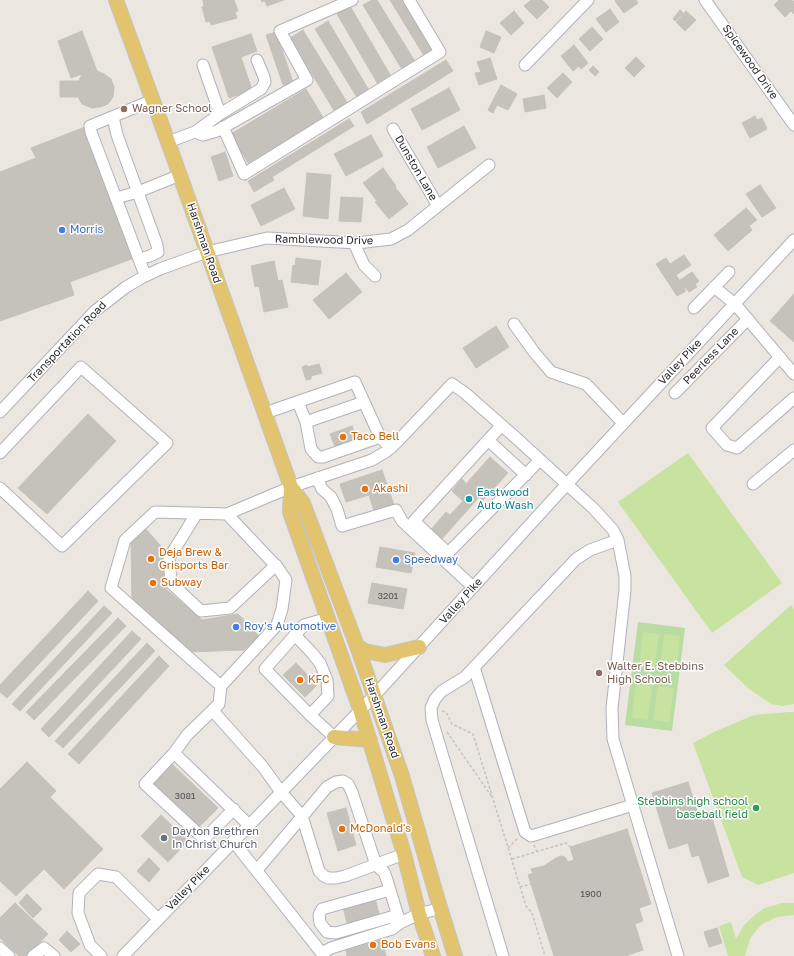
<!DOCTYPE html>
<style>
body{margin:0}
canvas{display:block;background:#ece6e0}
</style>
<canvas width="794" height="956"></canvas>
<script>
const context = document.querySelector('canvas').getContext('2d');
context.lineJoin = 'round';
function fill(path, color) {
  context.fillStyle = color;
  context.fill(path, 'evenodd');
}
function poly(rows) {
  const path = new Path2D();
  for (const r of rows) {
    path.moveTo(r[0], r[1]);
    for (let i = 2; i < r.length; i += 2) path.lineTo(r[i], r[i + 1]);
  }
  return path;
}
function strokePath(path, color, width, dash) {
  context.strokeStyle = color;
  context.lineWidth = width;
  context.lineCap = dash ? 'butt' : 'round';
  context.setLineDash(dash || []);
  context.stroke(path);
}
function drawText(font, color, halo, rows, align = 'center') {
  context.font = font + ' "Golos Text",sans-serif';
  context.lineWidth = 3;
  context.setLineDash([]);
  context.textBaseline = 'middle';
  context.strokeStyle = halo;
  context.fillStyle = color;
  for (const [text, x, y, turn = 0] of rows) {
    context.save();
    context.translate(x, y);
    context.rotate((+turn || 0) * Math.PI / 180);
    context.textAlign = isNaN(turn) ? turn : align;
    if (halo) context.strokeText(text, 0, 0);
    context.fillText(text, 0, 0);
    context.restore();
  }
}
fill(poly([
 [638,622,685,628,672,731,625,725]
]), '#b8dca2');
fill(poly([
 [688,453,782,583,712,633,618,502],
 [791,605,794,609,794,704,783,706,771,704,749,689,724,665],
 [643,632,659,634,655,668,639,666],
 [664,634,680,636,676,670,660,668],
 [636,684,652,686,648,720,632,718],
 [658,686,674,688,669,722,653,720],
 [789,712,794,712,794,873,758,885,742,877,693,743,714,732,754,715],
 [782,903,794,903,794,915,777,917,764,923,758,928,750,939,745,956,728,956,719,926,731,922,736,939,744,925,757,913,765,908]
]), '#c8e29f');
const building = poly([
 [203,0,234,0,238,11,235,12,237,18,211,25,210,21,206,22,202,7,204,7,203,0],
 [261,0,284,0,267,6,265,1,262,2,261,0],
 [372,0,377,0,416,63,403,71,363,5,372,0],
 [390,0,402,0,435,54,426,59,390,0],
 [531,0,542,0,549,7,537,19,524,6,531,0],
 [616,0,636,0,638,3,624,13,615,1,616,0],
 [779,0,792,0,794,2,794,14,791,11,785,17,774,5,779,0],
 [350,6,392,78,379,86,337,14,350,6],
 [610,9,619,22,606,32,596,19,610,9],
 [680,10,683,13,675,21,673,19,680,10],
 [514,11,524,23,511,35,500,23,514,11],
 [686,11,696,20,685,31,676,22,686,11],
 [328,21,370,92,358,99,315,29,328,21],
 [592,27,603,39,590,51,579,39,592,27],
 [303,30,348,104,335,112,290,38,303,30],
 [82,31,97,71,104,74,111,79,114,87,113,97,108,104,100,107,92,108,82,104,78,97,60,97,60,81,79,81,82,74,71,78,58,41,82,31],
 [486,31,501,37,494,53,480,47,486,31],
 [276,32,293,82,283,85,266,35,276,32],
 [251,34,257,51,241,57,252,90,229,98,212,47,251,34],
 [574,45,588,63,581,69,579,66,573,71,561,56,574,45],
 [636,57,645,66,634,77,625,68,636,57],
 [490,58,497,79,479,85,475,73,481,72,477,62,490,58],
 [446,60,453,71,367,124,361,112,446,60],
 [593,66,599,72,595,76,589,70,593,66],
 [563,73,572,82,557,98,547,88,563,73],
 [501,85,517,94,508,110,497,105,493,113,488,110,501,85],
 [449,88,460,110,422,130,411,109,449,88],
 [306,89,324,119,248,163,231,134,306,89],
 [544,95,546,108,525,112,523,99,544,95],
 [755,116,757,120,762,118,767,129,750,138,742,123,755,116],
 [349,119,354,126,272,177,274,180,254,192,248,181,349,119],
 [464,126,476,148,438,168,427,147,464,126],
 [85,127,134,258,70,282,74,295,0,321,0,172,36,158,31,148,85,127],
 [371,135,383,156,346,176,334,154,371,135],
 [225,152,233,176,219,181,211,157,225,152],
 [383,168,396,186,395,187,408,204,389,219,375,202,377,201,363,183,383,168],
 [307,173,331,175,328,219,303,216,307,173],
 [760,185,776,208,762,217,746,194,760,185],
 [284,188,295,209,261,226,251,205,284,188],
 [341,197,363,198,361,222,339,221,341,197],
 [746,208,757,220,749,226,752,230,728,251,714,235,746,208],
 [684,255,691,265,676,275,682,284,680,280,692,272,699,281,695,284,697,287,689,292,685,287,684,288,686,291,677,296,656,264,666,258,670,264,684,255],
 [296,258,321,261,318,285,291,282,293,265,295,266,296,258],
 [274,261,278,281,282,280,288,307,264,312,259,286,255,287,251,266,274,261],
 [346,273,362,292,329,319,313,300,346,273],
 [794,294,794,342,770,321,794,294],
 [496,326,509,347,476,368,463,348,496,326],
 [319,364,322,373,311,376,311,379,306,380,302,367,307,365,307,367,319,364],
 [88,414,116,441,47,514,18,488,88,414],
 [352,426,357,440,335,447,330,434,352,426],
 [490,457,508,473,483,500,479,497,440,541,429,532,446,512,450,515,463,501,452,491,462,479,466,484,490,457],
 [382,470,394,505,374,511,369,495,346,502,340,484,382,470],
 [144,527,167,553,162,561,166,589,202,620,238,614,259,636,244,650,187,652,132,601,131,543,144,527],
 [380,547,415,553,411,573,376,567,380,547],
 [372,583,407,589,403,609,368,603,372,583],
 [88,591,98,601,7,698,0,692,0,685,88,591],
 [104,606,112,613,20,711,12,704,104,606],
 [118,618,126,626,34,720,26,712,118,618],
 [132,631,141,639,49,737,41,729,132,631],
 [147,643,155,651,63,748,55,741,147,643],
 [159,656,169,666,79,764,68,754,159,656],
 [296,663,317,685,305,697,283,675,296,663],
 [27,762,56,791,50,797,103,849,64,889,44,869,16,896,0,881,0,789,27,762],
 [172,764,218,808,198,828,152,784,172,764],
 [688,782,698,814,710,811,729,876,708,883,699,855,692,857,688,843,669,849,652,793,688,782],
 [346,808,356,845,338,851,327,813,346,808],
 [161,815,188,841,168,862,141,836,161,815],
 [627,829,651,904,639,908,643,921,635,924,643,950,628,955,628,956,554,956,528,875,533,873,531,869,544,866,556,858,561,856,565,857,568,862,574,860,570,847,627,829],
 [149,858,160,869,149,882,137,871,149,858],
 [27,894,42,909,33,918,19,903,27,894],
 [375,898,379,914,347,923,343,907,375,898],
 [15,903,48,934,27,956,19,956,0,938,0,918,15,903],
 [717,928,722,943,709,947,704,932,717,928],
 [67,931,80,944,71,952,59,940,67,931],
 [382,940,386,956,347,956,346,950,382,940]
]);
fill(building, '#c5c1bb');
strokePath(building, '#c7c2b9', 1);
const minor = poly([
 [705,0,794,125],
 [203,65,220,114],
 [525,65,588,0],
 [113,117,117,135,157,245,158,252,150,256,139,259],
 [223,127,244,174,440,52,409,0],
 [393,129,438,206],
 [195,132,203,135,217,131,307,80,280,31,352,0],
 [168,142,195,132,220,114,261,89,265,82,264,77,257,60],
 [116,198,138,192,180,175],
 [354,243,364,265,375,276],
 [145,275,91,132,90,126,153,100],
 [714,287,735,304,794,374],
 [694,308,729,272],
 [514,324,534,352,551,372,586,384,623,423],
 [780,357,712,428,727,445,737,448,794,398],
 [675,393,748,319],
 [298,402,306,422,364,402],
 [0,412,95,311,126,287,143,277,160,269,207,252,267,238,357,243,391,239,408,230,489,165],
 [265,413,355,382,380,437,391,448],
 [306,422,311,449,318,457,323,457,380,437],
 [488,440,526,475],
 [0,453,81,367,167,443,62,546,0,488],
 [317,478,322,489,331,497,337,509,342,526,396,510,402,521,473,587],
 [753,484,794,450],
 [197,513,169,558,171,583,201,611,230,608,276,565],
 [448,553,414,521,501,426],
 [444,557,540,460],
 [295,635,312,653,320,663,327,680,328,696,310,715,265,669,295,635,304,625,328,618],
 [474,667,525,832,531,836,538,834,633,805],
 [221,686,277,625,282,609,286,580,278,568,227,514],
 [213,711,263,767,281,792,302,816,319,871,324,876,328,878,336,878,345,876,404,854],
 [310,715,334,737],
 [174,753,145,784,204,839,234,809],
 [249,825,174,753,187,735,219,704,221,686,111,588,125,540,155,512,227,514,291,487,372,460,387,451,396,443,452,384,465,393,515,437,594,509,613,530,618,540,625,576,625,590,612,708,613,739,678,956],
 [233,841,324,956],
 [257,870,327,787,336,782,343,781,348,784,352,792,376,865,384,872,387,880,400,923,392,929,331,948,322,953],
 [390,890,322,909,319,915,320,923,327,932,336,933,398,915],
 [400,923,419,914,441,908],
 [0,948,9,956],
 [33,956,44,948,54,956],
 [101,956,90,945,78,913,79,893,98,874,116,877,158,919],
 [123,956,374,696,567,484,794,240],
 [503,956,432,720,431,708,435,699,442,691,465,677,576,559,590,550,618,540]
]);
const major = poly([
 [116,0,168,142,291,487,303,503,357,646,402,776,436,894,455,956],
 [291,487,290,512,360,709,404,854,419,914,433,956],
 [357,646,365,651,385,655,419,647],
 [334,737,370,740]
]);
strokePath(minor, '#b0b2bb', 13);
strokePath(major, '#c4c4c4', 16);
strokePath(poly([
 [442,711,446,712,452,724,473,734,526,906,532,913,545,956],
 [447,732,492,797],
 [534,845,537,852],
 [508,848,518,838],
 [512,859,566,843,570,847],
 [520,887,531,884]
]), '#c4c4c4', 1.5, [3, 2]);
strokePath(minor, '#fff', 11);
strokePath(major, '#e2c46e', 14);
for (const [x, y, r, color] of [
 [124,109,4,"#8d6e63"],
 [62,230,4,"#3f7fe0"],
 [343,437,4,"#e8710a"],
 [365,489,4,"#e8710a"],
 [469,499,4,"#0f9aa8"],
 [151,559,4,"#e8710a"],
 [396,560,4,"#3f7fe0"],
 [153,583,4,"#e8710a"],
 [236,627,4,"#3f7fe0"],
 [599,673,4,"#8d6e63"],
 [300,680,4,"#e8710a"],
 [756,808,4,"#2e9e5b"],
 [342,829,4,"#e8710a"],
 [164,838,4,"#6b7280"],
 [373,945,4,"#e8710a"]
]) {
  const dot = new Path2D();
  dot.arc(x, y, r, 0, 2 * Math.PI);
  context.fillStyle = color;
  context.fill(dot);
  strokePath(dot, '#fff', 1.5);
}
drawText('9px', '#525150', null, [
 ["3201",388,596],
 ["3081",185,796],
 ["1900",591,894]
]);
drawText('11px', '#2c2c2c', '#fff', [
 ["Spicewood Drive",750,62,55],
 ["Dunston Lane",416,168,60],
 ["Ramblewood Drive",324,240,1],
 ["Harshman Road",204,243,71],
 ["Transportation Road",67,342,-46],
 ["Peerless Lane",711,356,-46],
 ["Valley Pike",680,362,-47],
 ["Valley Pike",461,601,-48],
 ["Harshman Road",382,718,71],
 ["Valley Pike",188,888,-46]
]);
drawText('11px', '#785e54', '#fff', [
 ["Wagner School",132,109],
 ["Walter E. Stebbins",607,667],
 ["High School",607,680]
], 'left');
drawText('11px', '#366cbe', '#fff', [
 ["Morris",70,230],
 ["Speedway",404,560],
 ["Roy's Automotive",244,627]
], 'left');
drawText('11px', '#c56008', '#fff', [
 ["Taco Bell",351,437],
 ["Akashi",373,489],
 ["Deja Brew &",159,553],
 ["Grisports Bar",159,566],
 ["Subway",161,583],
 ["KFC",308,680],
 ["McDonald's",350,829],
 ["Bob Evans",381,945]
], 'left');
drawText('11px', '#0d838f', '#fff', [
 ["Eastwood",477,493],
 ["Auto Wash",477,506]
], 'left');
drawText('11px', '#27864d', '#fff', [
 ["Stebbins high school",748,802],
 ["baseball field",748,815]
], 'right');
drawText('11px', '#5b616d', '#fff', [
 ["Dayton Brethren",172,832],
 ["In Christ Church",172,845]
], 'left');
</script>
